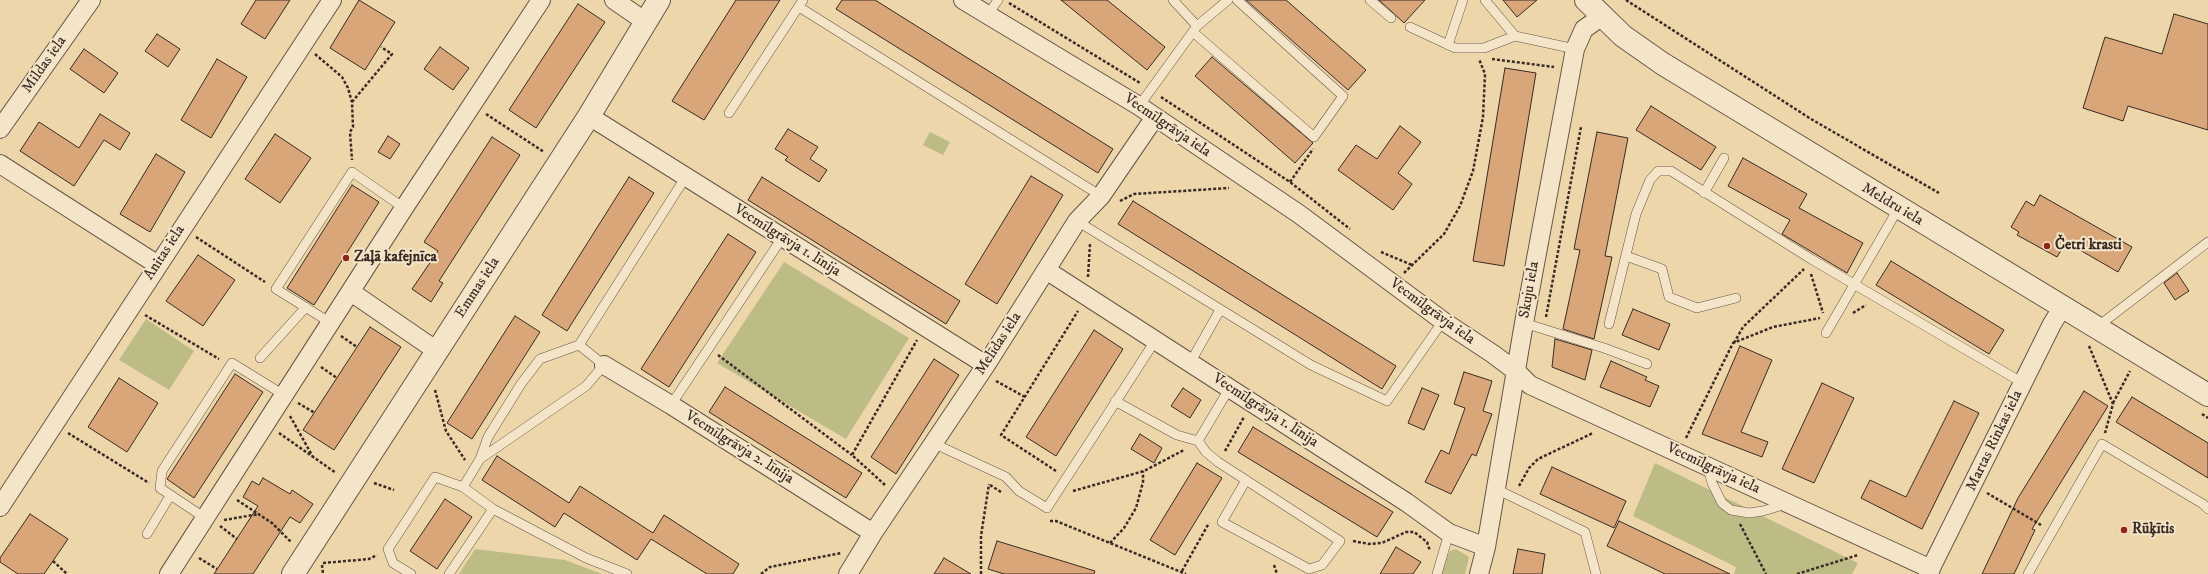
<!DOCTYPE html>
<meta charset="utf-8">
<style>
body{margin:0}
canvas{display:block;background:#eed6ab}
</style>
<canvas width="2208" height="574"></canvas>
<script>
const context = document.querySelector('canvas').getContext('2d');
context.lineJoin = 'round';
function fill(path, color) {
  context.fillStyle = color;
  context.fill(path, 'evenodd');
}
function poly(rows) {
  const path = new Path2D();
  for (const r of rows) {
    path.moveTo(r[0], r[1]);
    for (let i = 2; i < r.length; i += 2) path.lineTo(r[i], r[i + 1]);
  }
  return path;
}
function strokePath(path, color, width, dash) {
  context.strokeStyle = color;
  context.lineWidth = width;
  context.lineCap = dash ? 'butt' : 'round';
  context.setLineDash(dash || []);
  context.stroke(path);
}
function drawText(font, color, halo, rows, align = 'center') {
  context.font = font + ' "IM FELL DW Pica",serif';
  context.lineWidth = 4;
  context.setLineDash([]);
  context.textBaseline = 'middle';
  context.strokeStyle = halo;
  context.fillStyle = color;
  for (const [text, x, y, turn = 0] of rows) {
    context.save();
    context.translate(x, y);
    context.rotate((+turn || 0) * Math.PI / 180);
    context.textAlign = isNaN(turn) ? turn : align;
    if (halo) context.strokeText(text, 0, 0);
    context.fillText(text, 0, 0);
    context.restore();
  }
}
fill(poly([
 [930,132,950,142,943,155,923,145],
 [784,262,909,338,846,439,717,363],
 [146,319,194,351,169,390,119,360],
 [1655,463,1858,563,1852,574,1734,574,1736,567,1633,516],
 [475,549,565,560,602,574,459,574],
 [1456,549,1469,557,1465,574,1440,574,1450,551]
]), '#bebc86');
const building = poly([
 [256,0,290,0,265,39,241,24,256,0],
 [359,0,395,22,365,70,330,48,359,0],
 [736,0,780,0,704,120,672,101,736,0],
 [842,0,875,0,1113,149,1098,173,836,9,842,0],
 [1061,0,1107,0,1165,47,1147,70,1061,0],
 [1246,0,1286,0,1366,70,1348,90,1246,0],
 [1379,0,1425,0,1404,23,1379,0],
 [1503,0,1537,0,1517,17,1503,0],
 [578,4,605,22,536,128,509,110,578,4],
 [2174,14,2208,24,2208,130,2128,106,2123,121,2083,108,2105,37,2162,54,2174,14],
 [157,34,180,49,168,67,145,51,157,34],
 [440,47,469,68,453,90,424,69,440,47],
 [84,49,118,73,104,93,70,69,84,49],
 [1212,57,1313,143,1295,163,1195,76,1212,57],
 [217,59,247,77,211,138,181,120,217,59],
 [1505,68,1536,73,1504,266,1473,261,1505,68],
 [1651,106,1716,147,1701,170,1636,130,1651,106],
 [100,114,130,133,120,150,104,140,74,186,20,151,39,122,79,148,100,114],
 [1400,126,1421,142,1398,173,1412,184,1393,210,1338,170,1356,145,1377,159,1400,126],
 [788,129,818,147,810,159,827,170,819,182,785,160,788,157,775,149,788,129],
 [1597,132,1628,138,1605,256,1612,257,1594,339,1563,329,1580,250,1574,249,1597,132],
 [275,134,311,158,280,203,245,179,275,134],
 [388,136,400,144,390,159,378,152,388,136],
 [492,137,520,155,439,281,443,283,431,302,412,289,438,251,424,242,492,137],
 [156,154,185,172,150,232,120,214,156,154],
 [1743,158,1807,194,1799,208,1863,243,1847,273,1782,234,1790,220,1728,186,1743,158],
 [1031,176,1063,195,997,304,965,284,1031,176],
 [629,177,654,193,567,331,542,315,629,177],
 [762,177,960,301,946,324,748,200,762,177],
 [352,185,379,202,314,305,287,288,352,185],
 [2040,195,2132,247,2118,272,2066,242,2057,257,2017,235,2019,232,2011,227,2026,201,2034,206,2040,195],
 [1133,201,1396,366,1382,389,1118,224,1133,201],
 [728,234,756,252,669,387,641,369,728,234],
 [198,255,235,280,203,326,166,301,198,255],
 [1891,261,2004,330,1989,354,1876,285,1891,261],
 [2177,273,2189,291,2175,300,2164,283,2177,273],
 [1633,309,1670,324,1659,350,1622,335,1633,309],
 [515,316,540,332,472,439,447,423,515,316],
 [370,327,401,347,334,450,303,430,370,327],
 [1094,330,1123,349,1056,456,1026,437,1094,330],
 [1555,339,1592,350,1585,380,1552,367,1555,339],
 [1740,346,1772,360,1741,432,1768,442,1762,457,1702,434,1740,346],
 [934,359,959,375,896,474,871,457,934,359],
 [1611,361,1647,377,1645,380,1659,386,1650,407,1600,387,1611,361],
 [1464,372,1492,381,1483,411,1492,414,1476,456,1472,454,1451,494,1425,482,1441,450,1449,454,1465,408,1454,404,1464,372],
 [235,374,263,392,194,498,167,479,235,374],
 [119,378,158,403,127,452,88,427,119,378],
 [1822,383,1854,398,1814,483,1782,469,1822,383],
 [725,387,862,473,846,498,709,412,725,387],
 [1183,388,1201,400,1190,418,1171,406,1183,388],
 [1422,388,1439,395,1424,430,1408,423,1422,388],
 [2084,391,2108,406,2032,529,2035,530,2014,574,1982,574,2018,498,2084,391],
 [2132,397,2208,443,2208,478,2116,422,2132,397],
 [1954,401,1979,413,1922,529,1861,498,1870,480,1906,497,1954,401],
 [1253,427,1393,512,1377,537,1238,452,1253,427],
 [1140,434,1162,448,1154,463,1131,449,1140,434],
 [497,456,569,503,580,486,653,533,664,515,739,564,733,574,707,574,651,539,637,560,564,513,555,527,482,480,497,456],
 [1197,463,1222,478,1175,555,1150,540,1197,463],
 [1552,467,1626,501,1614,528,1540,494,1552,467],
 [263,478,290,494,292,490,313,504,300,523,290,517,253,574,214,574,258,506,243,497,252,481,259,485,263,478],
 [445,499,472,517,437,569,410,551,445,499],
 [30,514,68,539,44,574,18,574,0,562,0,558,30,514],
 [1619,521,1730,574,1665,574,1607,546,1619,521],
 [997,541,1095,571,1094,574,1004,574,988,569,997,541],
 [1396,547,1421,562,1413,574,1380,574,1396,547],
 [1518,549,1545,554,1542,574,1513,574,1518,549],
 [944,558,971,574,934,574,944,558]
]);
fill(building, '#d8a679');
strokePath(building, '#392b25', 1);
const service = poly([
 [1370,0,1391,18],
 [1485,0,1515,36],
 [799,7,1101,196],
 [987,16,998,0],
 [1197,26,1228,0],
 [1410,27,1455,48,1484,48,1515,36,1575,49],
 [1193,32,1314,137,1343,96,1237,0],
 [1448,45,1463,0],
 [1139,106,1197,26,1173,0],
 [729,113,803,0],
 [1704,193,1724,158],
 [1077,221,1311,365,1387,401,1443,321],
 [1626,256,1662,269,1669,297,1697,308,1736,298],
 [331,323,276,289,352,172,404,208],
 [1524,323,1604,348,1647,364],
 [1609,324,1636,214,1650,180,1658,171,1671,171,1811,259,2023,383],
 [2097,327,2208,242],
 [1826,333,1898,209],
 [260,358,306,307],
 [1190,363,1220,310],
 [1229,389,1198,441,1206,452,1218,462,1340,541,1322,565,1309,569,1222,522,1246,480],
 [1115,401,1177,435,1198,441],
 [671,405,782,238],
 [935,444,1006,477,1019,491,1047,508,1155,341],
 [480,459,586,386,604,365,579,345],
 [1708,468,1712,483,1722,503,1731,510,1749,513,1763,511,1786,504],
 [463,487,493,509,586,558,627,574],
 [1496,489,1585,532,1596,574],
 [205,518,160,488,162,471,232,363,284,395],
 [147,534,170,496],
 [411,574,393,563,388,549,435,477,463,487,480,459,488,437,521,384,540,359,579,345,685,178],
 [449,574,493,509],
 [1437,574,1449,533],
 [2028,574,2102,444,2203,504,2208,509]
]);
const minor = poly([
 [614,0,646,22],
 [963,0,1139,106,1299,214,1443,321,1493,354,1517,372,1530,385,1931,569],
 [589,116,986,365],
 [0,129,91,0],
 [0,164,158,265],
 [1046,270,1406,502,1449,533,1486,547],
 [351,292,437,351],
 [604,365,671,405,873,533],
 [0,507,332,0],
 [169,574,404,208,541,0],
 [848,574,873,533,986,365,1077,221,1101,196,1155,117],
 [1479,574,1486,547,1524,323,1575,49,1584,29,1601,17],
 [1928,574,2052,324,2062,308]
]);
const tertiary = poly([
 [1586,0,1623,36,1663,64,2208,395],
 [293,574,589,116,659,0]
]);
strokePath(service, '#665646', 10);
strokePath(minor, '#665646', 20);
strokePath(tertiary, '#665646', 24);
strokePath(poly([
 [1626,0,1811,119,1939,193],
 [1009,3,1140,83],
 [315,54,342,77,348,88,352,102,353,127,350,132,352,160],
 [1492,59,1554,67],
 [1161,97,1290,182,1350,229],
 [352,102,392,54,381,47],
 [486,114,544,152],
 [1290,182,1313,149],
 [1120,201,1134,194,1229,188],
 [196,237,265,282],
 [1381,252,1412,265],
 [1404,273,1444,234,1460,206,1473,171,1483,117,1485,74,1479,59],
 [1811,274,1823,313],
 [1088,277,1090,244],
 [1853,313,1866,305],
 [145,315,219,359],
 [1546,317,1581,127],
 [341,336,357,347],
 [1734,343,1743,327,1804,269],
 [2089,346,2113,404,2105,433],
 [718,355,852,455],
 [321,367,337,378],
 [996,381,1025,397],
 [435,390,446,431,465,460],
 [298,403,315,413],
 [2113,403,2130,371],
 [2202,414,2208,418],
 [290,416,313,457],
 [68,433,149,483],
 [279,433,336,473],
 [1686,438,1733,343,1773,327,1820,318],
 [1225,451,1244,417],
 [1056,471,1001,435,1078,311],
 [374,483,394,490],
 [885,485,852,455,917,340],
 [990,485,1001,492],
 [1519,486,1529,468,1538,459,1593,433],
 [1073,491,1144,471,1184,450],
 [1987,493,2041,525],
 [237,500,272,523,291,542],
 [224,520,259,514],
 [1050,521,1056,521,1186,574],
 [1740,524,1766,574],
 [220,526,237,539],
 [1353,541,1369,544,1382,543,1406,532,1414,532,1427,542,1430,551],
 [1110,543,1124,528,1136,508,1143,482,1143,471],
 [199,558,217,569],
 [53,561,67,574],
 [323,563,369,559,377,555],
 [322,565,323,574],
 [1274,565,1277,574],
 [1182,571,1209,523],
 [761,574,770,567,841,553],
 [981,574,981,536,989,484],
 [1797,574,1858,555]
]), '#392b25', 2.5, [3, 2]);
strokePath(service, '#f4e4c8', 9);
strokePath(minor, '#f4e4c8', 18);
strokePath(tertiary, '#f4e4c8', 22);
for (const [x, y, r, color] of [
 [2047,246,4,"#8f2418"],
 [346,258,4,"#8f2418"],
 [2124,530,4,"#8f2418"]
]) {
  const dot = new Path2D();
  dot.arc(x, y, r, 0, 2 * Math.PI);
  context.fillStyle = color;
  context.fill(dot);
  strokePath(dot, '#f4e4c8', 1.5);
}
drawText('15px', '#392b25', '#f4e4c8', [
 ["Mildas iela",45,65,-55],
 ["Vecmīlgrāvja iela",1167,126,34],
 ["Meldru iela",1892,205,31],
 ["Vecmīlgrāvja 1. līnija",787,241,32],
 ["Anitas iela",165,253,-57],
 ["Emmas iela",478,288,-57],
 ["Skuju iela",1530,290,-80],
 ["Vecmīlgrāvja iela",1432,312,36],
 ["Melīdas iela",999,344,-57],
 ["Vecmīlgrāvja 1. līnija",1265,411,33],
 ["Martas Rinkas iela",1995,441,-64],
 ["Vecmīlgrāvja 2. līnija",739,448,32],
 ["Vecmīlgrāvja iela",1713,469,25]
]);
drawText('bold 15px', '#392b25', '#f4e4c8', [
 ["Četri krasti",2055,246],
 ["Zaļā kafejnīca",354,258],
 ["Rūķītis",2132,530]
], 'left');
</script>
